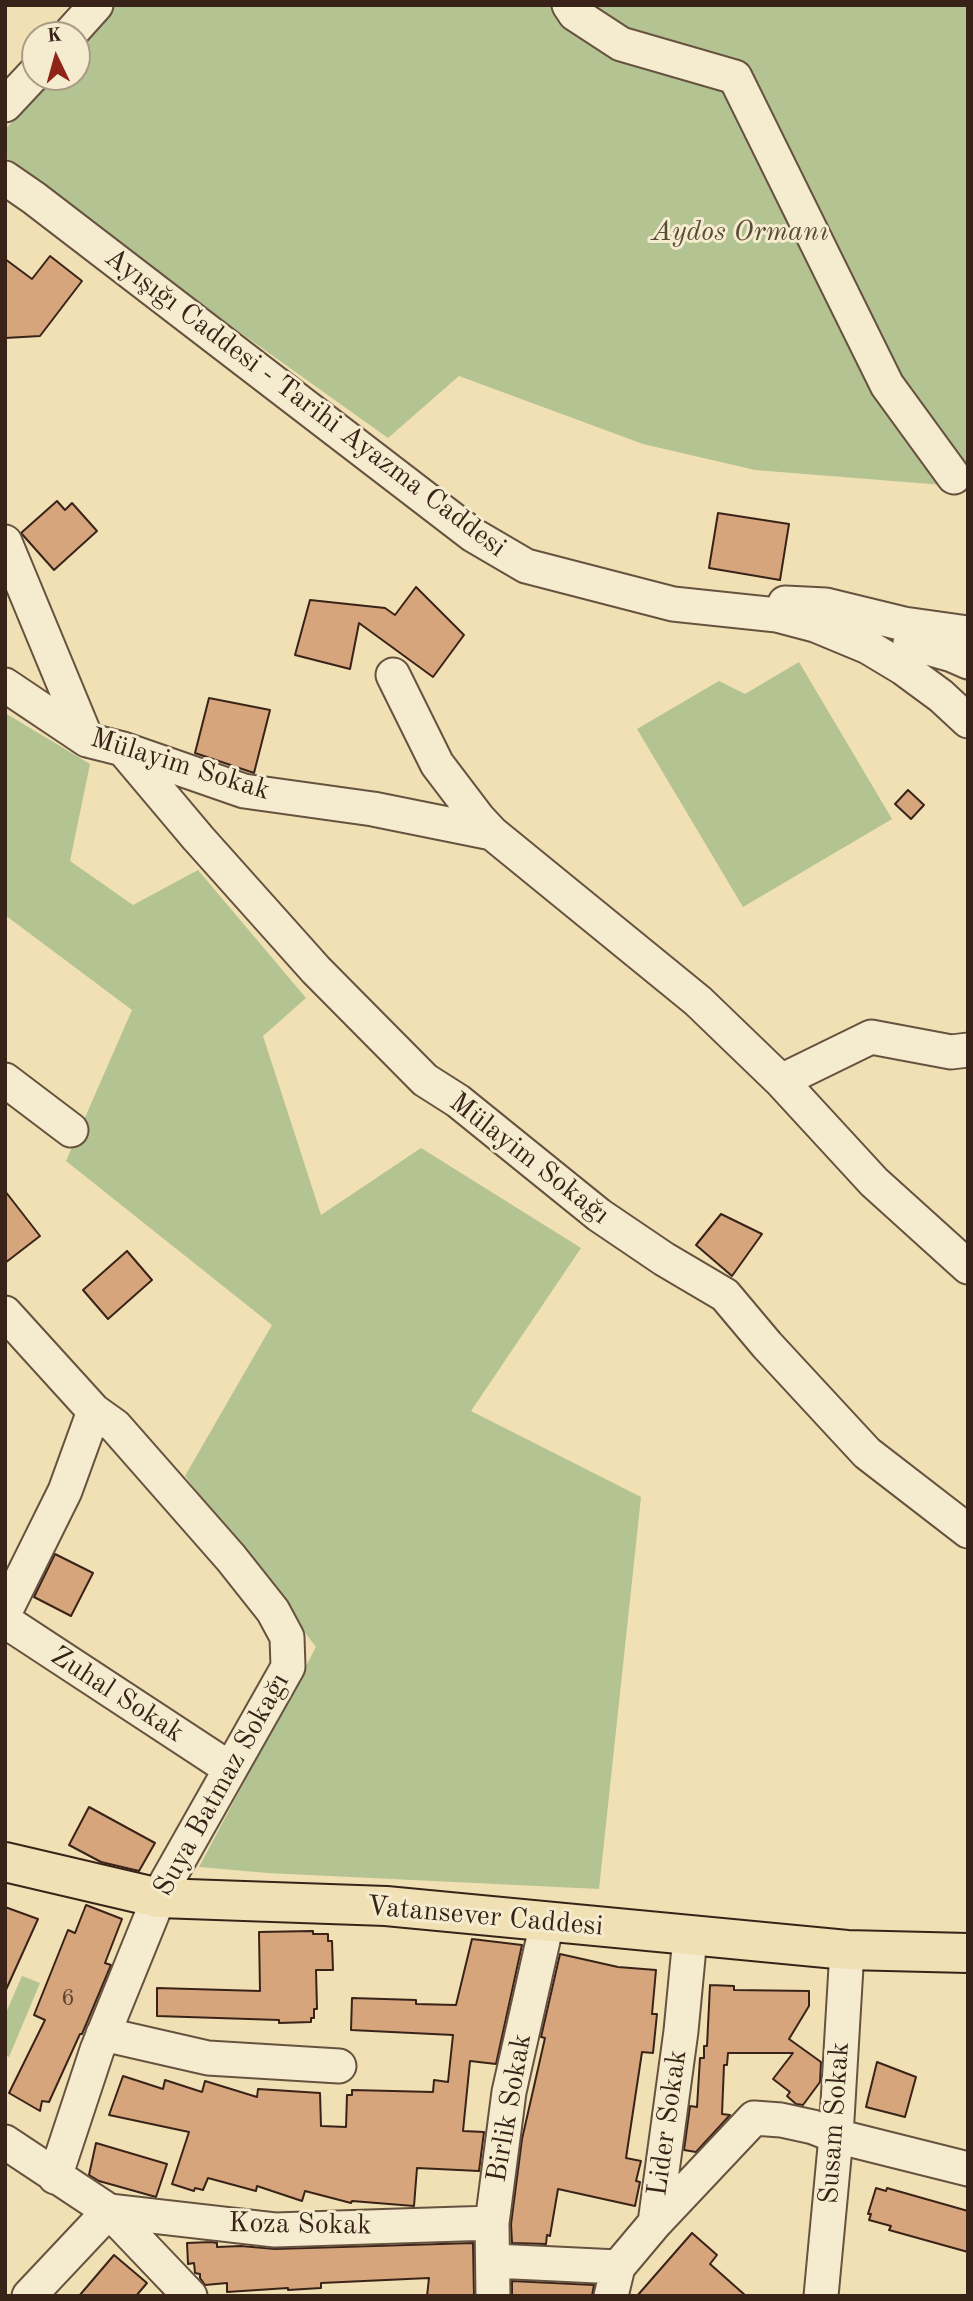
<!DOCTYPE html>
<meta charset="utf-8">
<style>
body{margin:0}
#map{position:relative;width:973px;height:2301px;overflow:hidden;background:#f0e0b3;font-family:"Old Standard TT",serif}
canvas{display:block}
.frame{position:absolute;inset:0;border:7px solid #392319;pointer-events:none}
.north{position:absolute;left:21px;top:21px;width:70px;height:70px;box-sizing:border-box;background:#f5ebce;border:2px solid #aa9b86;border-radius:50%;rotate:355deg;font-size:19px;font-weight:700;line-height:28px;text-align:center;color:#392319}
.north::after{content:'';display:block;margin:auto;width:24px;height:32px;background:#8f2418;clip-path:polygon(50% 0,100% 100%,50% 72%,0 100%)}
</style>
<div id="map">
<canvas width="973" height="2301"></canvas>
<div class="frame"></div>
<div class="north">K</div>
</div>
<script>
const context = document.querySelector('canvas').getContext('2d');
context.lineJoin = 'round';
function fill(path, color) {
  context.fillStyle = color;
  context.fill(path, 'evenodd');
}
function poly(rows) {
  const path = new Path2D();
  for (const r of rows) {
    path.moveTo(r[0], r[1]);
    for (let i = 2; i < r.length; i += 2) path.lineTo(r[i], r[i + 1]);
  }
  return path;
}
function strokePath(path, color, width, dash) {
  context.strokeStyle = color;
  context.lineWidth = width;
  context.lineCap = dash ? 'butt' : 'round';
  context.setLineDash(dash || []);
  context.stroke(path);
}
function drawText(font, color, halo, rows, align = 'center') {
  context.font = font + ' "Old Standard TT",serif';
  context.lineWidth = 6;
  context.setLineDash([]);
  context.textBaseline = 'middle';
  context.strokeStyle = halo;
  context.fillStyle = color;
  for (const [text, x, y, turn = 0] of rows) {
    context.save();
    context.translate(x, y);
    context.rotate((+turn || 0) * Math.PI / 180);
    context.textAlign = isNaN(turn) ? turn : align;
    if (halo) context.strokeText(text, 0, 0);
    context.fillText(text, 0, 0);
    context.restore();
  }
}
fill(poly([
 [110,5,968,5,968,487,755,470,643,444,459,376,388,438,147,266,5,157,5,130,50,77,77,77,77,45],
 [799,662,892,819,743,907,637,729,719,681,745,694],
 [5,713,90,764,70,861,133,905,198,870,306,998,263,1036,321,1215,421,1148,581,1248,471,1411,641,1497,599,1889,268,1873,199,1867,316,1647,185,1476,272,1325,66,1161,132,1010,5,915],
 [22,1976,40,1983,9,2057,5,2055,5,2015]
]), '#b3c391');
const building = poly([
 [50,256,82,281,40,336,5,338,5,259,32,279,50,256],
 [57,501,65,510,72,503,97,531,54,570,21,533,57,501],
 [718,513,789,524,780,580,709,568,718,513],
 [416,587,464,635,433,677,359,623,350,669,295,655,310,600,385,608,395,615,416,587],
 [209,698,270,710,254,773,195,753,209,698],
 [908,790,924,805,911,819,895,804,908,790],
 [5,1191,40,1236,5,1263,5,1191],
 [721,1214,762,1234,732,1276,696,1245,721,1214],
 [127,1251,152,1280,108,1319,83,1290,127,1251],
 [55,1554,93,1573,71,1616,34,1597,55,1554],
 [89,1807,155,1843,139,1871,101,1862,69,1845,89,1807],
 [86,1905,122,1919,105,1963,111,1965,82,2034,80,2034,49,2102,42,2101,40,2111,9,2093,45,2020,34,2015,68,1930,75,1933,86,1905],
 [5,1907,38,1919,5,1992,5,1907],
 [313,1931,313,1934,328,1934,328,1941,332,1941,333,1970,316,1970,317,2009,314,2009,314,2018,311,2018,311,2022,279,2023,279,2020,157,2016,157,1988,260,1991,259,1932,313,1931],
 [472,1939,522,1945,496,2064,470,2061,463,2131,484,2132,479,2171,417,2168,414,2206,352,2201,351,2203,305,2191,302,2201,257,2186,256,2191,208,2178,203,2190,195,2188,194,2191,172,2184,189,2132,109,2115,123,2076,163,2089,165,2080,202,2092,205,2081,257,2097,258,2089,320,2093,321,2126,346,2127,347,2095,352,2095,352,2090,433,2092,434,2080,448,2082,453,2035,351,2030,352,1998,416,2000,416,2004,456,2005,472,1939],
 [560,1954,618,1967,656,1970,652,2014,657,2014,653,2053,642,2052,626,2158,641,2161,636,2181,640,2182,635,2206,558,2189,550,2236,547,2235,546,2244,512,2243,511,2224,522,2139,545,2038,541,2037,560,1954],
 [710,1985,734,1986,734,1990,809,1991,809,2006,789,2039,821,2062,820,2082,803,2105,796,2104,787,2096,790,2092,773,2079,793,2053,728,2053,727,2065,724,2065,722,2114,730,2115,696,2152,684,2150,690,2106,697,2107,700,2058,704,2058,704,2046,707,2046,710,1985],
 [877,2062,916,2077,905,2117,866,2107,877,2062],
 [96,2143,167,2164,156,2197,99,2181,89,2175,96,2143],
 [876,2188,886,2191,887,2188,968,2211,968,2252,889,2230,891,2226,869,2220,871,2214,868,2214,876,2188],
 [692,2233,717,2255,710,2264,746,2296,637,2296,692,2233],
 [211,2242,217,2243,217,2247,241,2246,275,2249,473,2243,474,2296,427,2296,429,2278,321,2283,321,2288,288,2290,288,2288,227,2292,227,2283,205,2285,200,2278,200,2274,195,2273,194,2263,188,2264,187,2243,211,2242],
 [114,2255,147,2283,136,2296,79,2296,114,2255],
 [512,2281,594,2285,592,2296,512,2296,512,2281]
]);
fill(building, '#d6a57c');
strokePath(building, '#392319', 2);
const minor = poly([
 [569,5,575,14,621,44,735,77,887,385,954,477],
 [69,35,96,5],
 [5,105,35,73],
 [5,178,34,198,473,535,526,566,673,604,777,615,815,625,868,647,903,668,941,696,968,721],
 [5,542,87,740],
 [785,603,826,605,904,624,968,633],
 [910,643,952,655,968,662],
 [393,675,437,764,478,818,492,833,698,1001,781,1081,874,1182,968,1267],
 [5,685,87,740,123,749,244,791,373,809,492,833],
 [123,749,198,838,316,970,425,1080,458,1101,599,1215,664,1259,725,1295,767,1345,867,1453,968,1531],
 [5,1080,71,1130],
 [781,1081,871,1037,951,1052,968,1050],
 [5,1313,94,1411,115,1426,231,1558,273,1611,287,1637,288,1667,162,1890,97,2050,55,2177],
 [5,1612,65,1491,94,1411],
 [5,1621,229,1768],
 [103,2034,208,2058,339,2066],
 [5,2142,109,2211,190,2296],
 [655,2223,754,2118,781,2120,813,2127,836,2136,968,2169],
 [494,2261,618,2267],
 [29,2296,109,2211,275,2230,492,2223],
 [493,2296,492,2223,509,2092,547,1923],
 [611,2296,618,2267,655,2223,681,2031,690,1937],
 [821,2296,836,2136,847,1950]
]);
const major = poly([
 [5,1862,159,1898,386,1906,847,1950,968,1953]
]);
strokePath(minor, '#675240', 37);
strokePath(major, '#392319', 42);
strokePath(minor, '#f5ebce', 33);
strokePath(major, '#f0e0b3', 38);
drawText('24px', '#604432', null, [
 ["6",68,1999]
]);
drawText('italic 28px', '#584b37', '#f5ebce', [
 ["Aydos Ormanı",740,233]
]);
drawText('28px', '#392319', '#f5ebce', [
 ["Ayışığı Caddesi - Tarihi Ayazma Caddesi",305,403,37],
 ["Mülayim Sokak",180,765,17],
 ["Mülayim Sokağı",529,1159,38],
 ["Zuhal Sokak",117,1695,33],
 ["Suya Batmaz Sokağı",222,1785,-61],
 ["Vatansever Caddesi",485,1917,5],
 ["Birlik Sokak",510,2108,-80],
 ["Lider Sokak",668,2123,-82],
 ["Susam Sokak",835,2123,-86],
 ["Koza Sokak",300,2225,1]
]);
</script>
